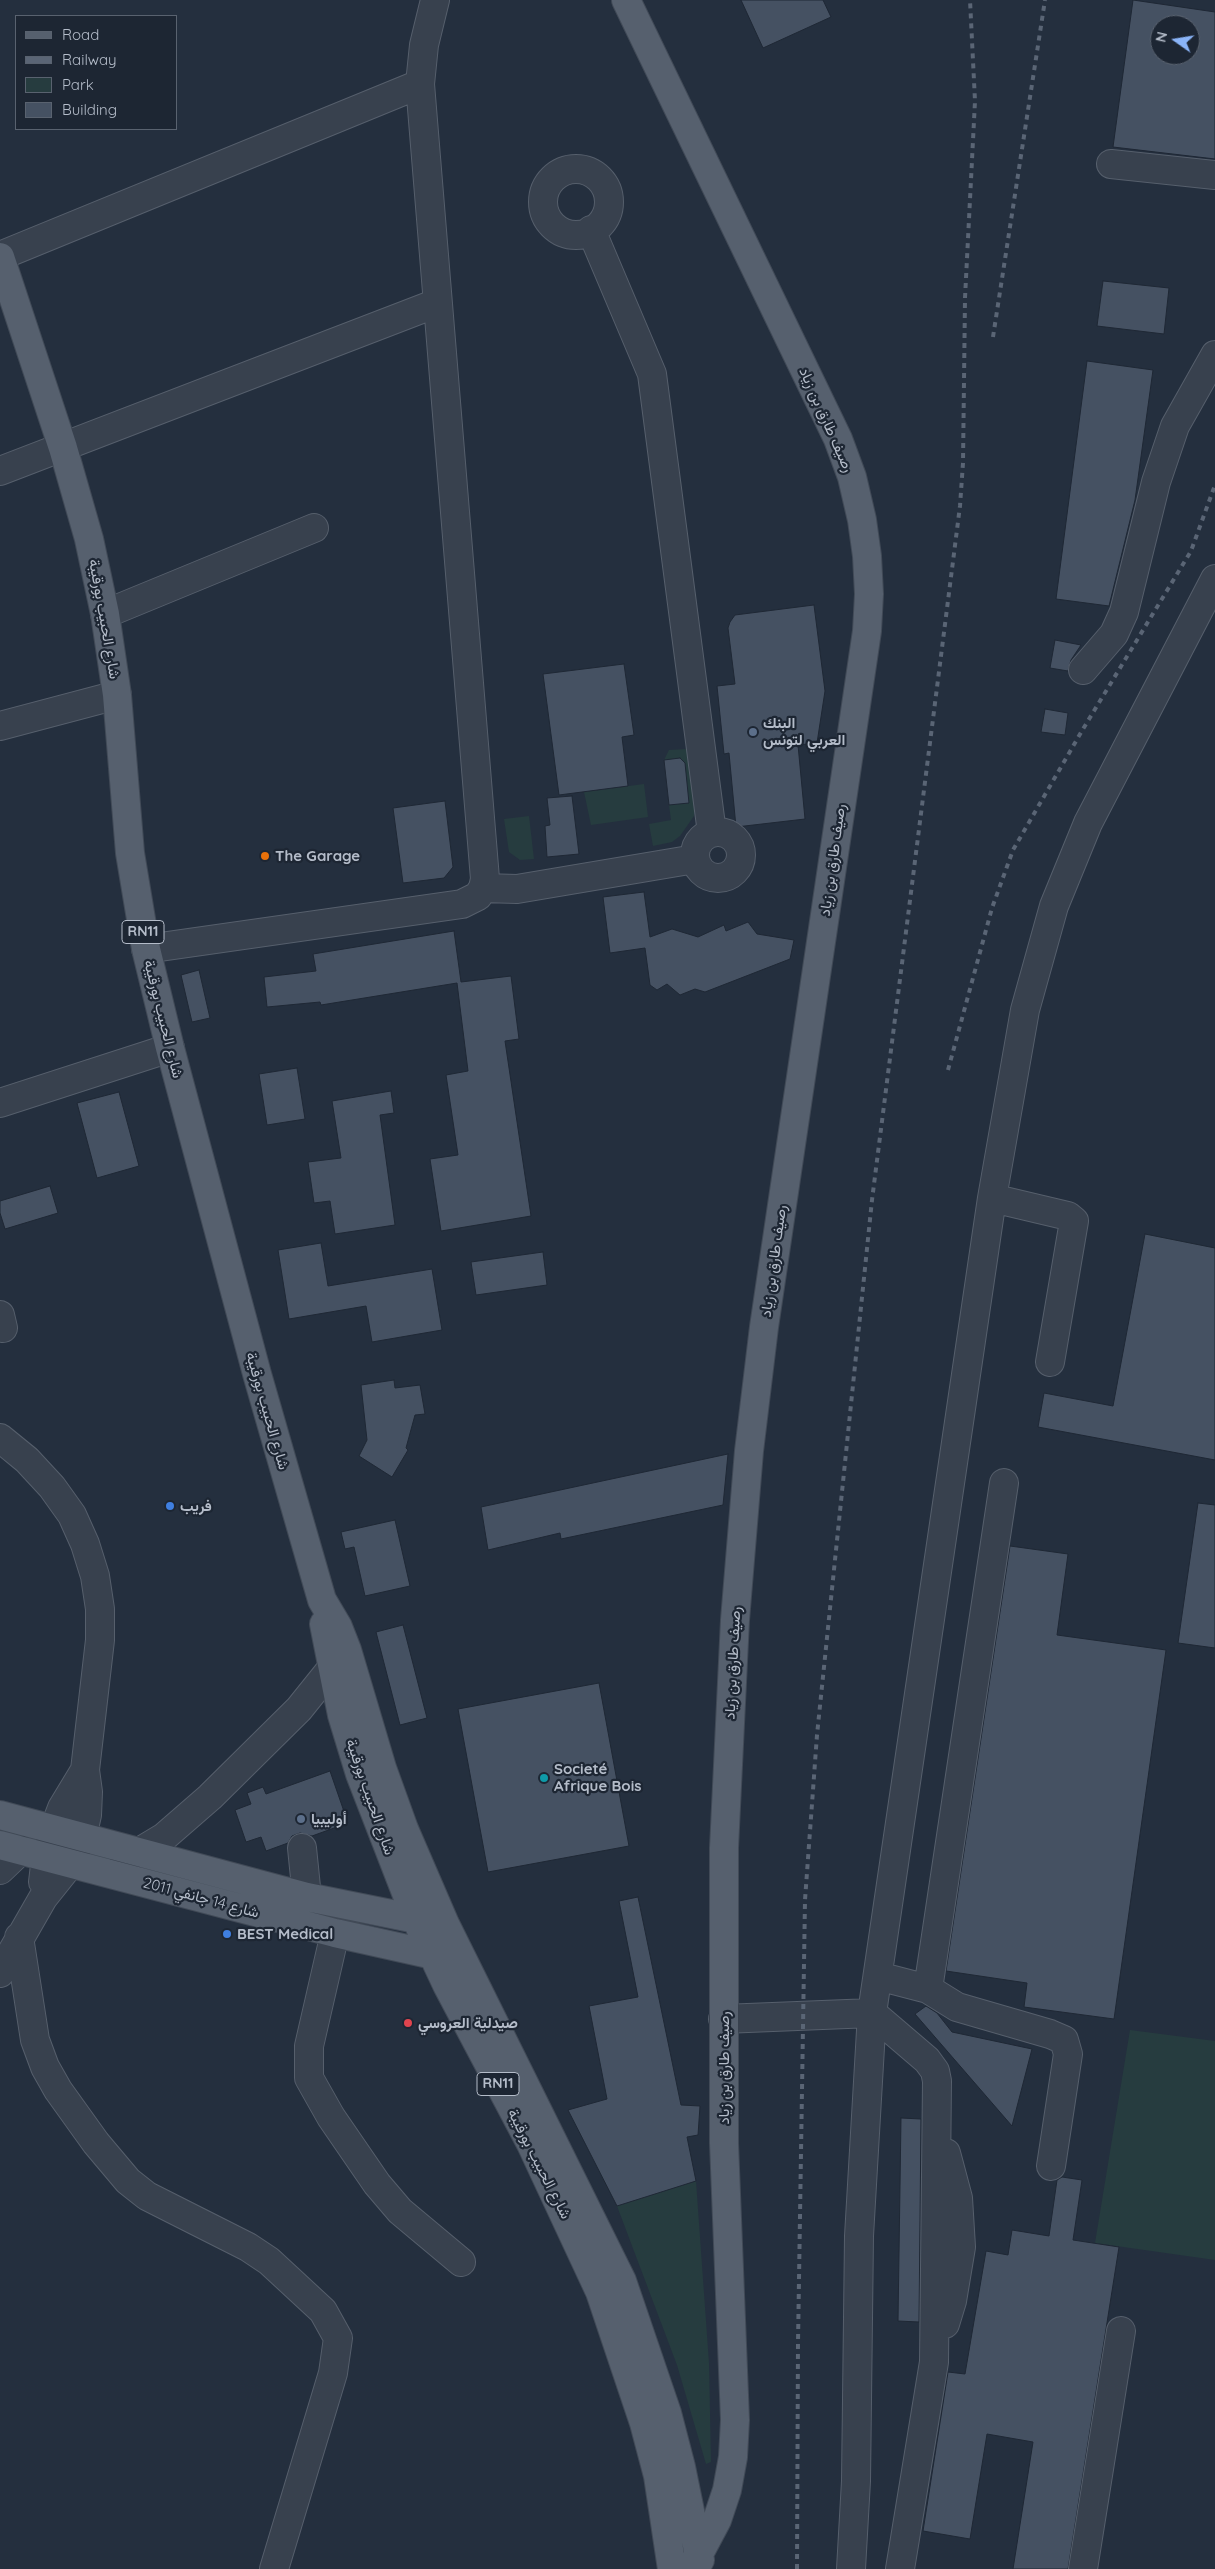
<!DOCTYPE html>
<meta charset="utf-8">
<style>
body{margin:0}
#map{position:relative;width:1215px;height:2569px;overflow:hidden;background:#242f3e;font-family:Quicksand,sans-serif}
canvas{display:block}
.legend{position:absolute;left:15px;top:15px;width:162px;height:115px;box-sizing:border-box;background:#1d2633;border:1px solid #59626f;margin:0;padding:6px 9px;list-style:none;font-size:15px;color:#b4bcc9}
.legend li{display:flex;align-items:center;gap:10px;height:25px}
.legend b{width:25px;border:1px solid #59626f}
.north{position:absolute;left:1150px;top:15px;width:50px;height:50px;box-sizing:border-box;background:#1d2633;border:1px solid #59626f;border-radius:50%;rotate:283deg;font-size:14px;font-weight:700;line-height:20px;text-align:center;color:#b4bcc9}
.north::after{content:'';display:block;margin:auto;width:18px;height:22px;background:#8ab4f8;clip-path:polygon(50% 0,100% 100%,50% 72%,0 100%)}
</style>
<div id="map">
<canvas width="1215" height="2569"></canvas>
<ul class="legend">
<li><b style="height:6px;background:#56606e"></b>Road</li>
<li><b style="height:6px;background:#5a6575"></b>Railway</li>
<li><b style="height:14px;background:#263c3f"></b>Park</li>
<li><b style="height:14px;background:#455162"></b>Building</li>
</ul>
<div class="north">N</div>
</div>
<script>
const context = document.querySelector('canvas').getContext('2d');
context.lineJoin = 'round';
function fill(path, color) {
  context.fillStyle = color;
  context.fill(path, 'evenodd');
}
function poly(rows) {
  const path = new Path2D();
  for (const r of rows) {
    if (r.length === 3) {
      path.moveTo(r[0] + r[2], r[1]);
      path.arc(r[0], r[1], r[2], 0, 2 * Math.PI);
      continue;
    }
    path.moveTo(r[0], r[1]);
    for (let i = 2; i < r.length; i += 2) path.lineTo(r[i], r[i + 1]);
  }
  return path;
}
function strokePath(path, color, width, dash) {
  context.strokeStyle = color;
  context.lineWidth = width;
  context.lineCap = dash ? 'butt' : 'round';
  context.setLineDash(dash || []);
  context.stroke(path);
}
function drawText(font, color, halo, rows, align = 'center') {
  context.font = font + ' Quicksand,Vazirmatn,sans-serif';
  context.lineWidth = 4.5;
  context.setLineDash([]);
  context.textBaseline = 'middle';
  context.strokeStyle = halo;
  context.fillStyle = color;
  for (const [text, x, y, turn = 0] of rows) {
    context.save();
    context.translate(x, y);
    context.rotate((+turn || 0) * Math.PI / 180);
    context.textAlign = isNaN(turn) ? turn : align;
    if (halo) context.strokeText(text, 0, 0);
    context.fillText(text, 0, 0);
    context.restore();
  }
}
fill(poly([
 [687,749,691,755,696,804,694,816,680,836,672,842,653,846,649,824,671,820,669,805,689,803,685,763,680,758,664,760,669,750],
 [644,784,648,817,591,825,584,792],
 [529,816,534,859,520,860,509,852,504,819],
 [1130,2030,1215,2041,1215,2260,1095,2243],
 [696,2181,709,2363,711,2462,706,2464,677,2365,617,2206]
]), '#263c3f');
const building = poly([
 [741,0,823,0,831,17,763,48,741,0],
 [1133,0,1215,12,1215,159,1113,147,1133,0],
 [1160,25,1190,25,1190,55,1160,55,1160,25],
 [1103,281,1169,288,1164,334,1097,326,1103,281],
 [1087,361,1153,370,1135,500,1109,606,1056,599,1087,361],
 [814,605,825,691,817,743,798,745,805,819,736,827,729,753,724,754,717,686,735,684,728,628,730,622,735,615,814,605],
 [1055,640,1081,645,1071,660,1068,671,1050,668,1055,640],
 [624,664,634,735,622,737,628,786,559,795,543,674,624,664],
 [1045,709,1068,713,1065,735,1041,732,1045,709],
 [680,758,685,763,689,803,669,805,664,760,680,758],
 [572,796,579,854,547,857,545,826,550,825,547,798,572,796],
 [445,801,453,867,444,878,403,883,393,808,445,801],
 [644,892,650,937,672,929,698,937,724,925,726,931,748,922,757,934,794,940,790,959,705,992,695,989,680,995,667,984,657,990,650,985,645,948,610,953,603,897,644,892],
 [454,931,461,982,511,976,519,1039,505,1041,531,1216,441,1231,430,1159,458,1155,446,1075,468,1071,457,983,321,1005,320,1002,267,1007,264,977,316,971,313,954,454,931],
 [199,970,210,1018,192,1022,181,975,199,970],
 [297,1068,305,1119,267,1125,259,1074,297,1068],
 [391,1091,394,1113,380,1115,395,1225,335,1234,330,1201,314,1203,308,1162,341,1158,332,1101,391,1091],
 [119,1092,139,1166,97,1178,77,1103,119,1092],
 [50,1186,58,1213,5,1229,0,1213,0,1201,50,1186],
 [1145,1234,1215,1248,1215,1460,1038,1427,1044,1393,1113,1406,1145,1234],
 [321,1243,328,1286,432,1269,442,1330,372,1342,366,1306,289,1319,278,1250,321,1243],
 [543,1252,547,1285,476,1295,471,1262,543,1252],
 [394,1380,395,1388,420,1385,425,1414,415,1415,406,1448,408,1450,392,1477,359,1456,367,1440,361,1385,394,1380],
 [728,1454,723,1505,561,1539,560,1533,488,1550,481,1507,728,1454],
 [1198,1503,1215,1505,1215,1648,1178,1643,1198,1503],
 [395,1520,410,1586,365,1596,354,1547,345,1549,341,1532,395,1520],
 [1010,1546,1068,1554,1057,1635,1166,1650,1114,2019,1024,2007,1027,1983,946,1971,1010,1546],
 [403,1625,427,1718,400,1725,376,1632,403,1625],
 [599,1683,629,1846,488,1872,458,1709,599,1683],
 [330,1771,348,1823,312,1836,300,1833,292,1836,288,1843,266,1851,261,1837,246,1842,235,1810,251,1804,247,1793,263,1787,266,1794,330,1771],
 [638,1897,681,2105,700,2106,698,2135,687,2137,696,2181,617,2206,568,2110,607,2099,589,2006,638,1997,619,1901,638,1897],
 [926,2006,937,2013,952,2032,1032,2049,1012,2126,915,2014,926,2006],
 [901,2118,921,2119,919,2322,898,2321,901,2118],
 [1062,2177,1082,2180,1073,2240,1119,2247,1068,2569,1013,2569,1033,2442,987,2434,970,2539,923,2531,948,2372,965,2374,986,2251,1008,2255,1012,2230,1049,2236,1057,2180,1062,2177]
]);
fill(building, '#455162');
strokePath(building, '#1f2835', 1);
const minor = poly([
 [1111,164,1215,175],
 [576,202,33],
 [591,230,652,374,712,833],
 [0,256,420,84],
 [0,471,437,303],
 [105,614,314,528],
 [1083,670,1114,634,1124,612,1156,482,1175,426,1215,355],
 [0,726,117,695],
 [718,855,23],
 [483,888,517,889,695,859],
 [146,949,462,904,478,896,483,888,485,879,420,84,424,45,435,0],
 [0,1103,170,1048],
 [992,1198,1068,1216,1074,1221,1050,1362],
 [0,1315,3,1328],
 [0,1438,27,1460,52,1487,72,1515,85,1544,95,1576,100,1609,100,1640,85,1770,88,1792,87,1815,82,1837,71,1863,43,1898,0,1973],
 [302,1848,307,1897],
 [124,1861,164,1837,210,1797,299,1709,344,1653],
 [0,1870,21,1850],
 [43,1882,46,1857,54,1829,62,1808,85,1770],
 [335,1933,309,2046,309,2078,331,2117,377,2184,400,2211,461,2262],
 [19,1937,35,2040,45,2067,58,2090,96,2143,128,2181,147,2196,248,2247,269,2261,323,2311,338,2338,333,2373,274,2569],
 [878,1976,928,1989,957,2007,1050,2034,1064,2040,1068,2054,1051,2166],
 [928,1989,1004,1483],
 [723,2019,872,2013,927,2060,935,2071,937,2081,934,2362,900,2569],
 [945,2324,952,2301,961,2247,958,2198,946,2153],
 [851,2569,856,2481,859,2236,872,2013,992,1198,1025,1010,1054,906,1088,823,1215,579],
 [1083,2569,1121,2331]
]);
const major = poly([
 [626,0,838,439,852,477,862,520,867,556,869,594,867,631,764,1327,749,1451,735,1620,724,1848,724,2143,735,2420,733,2457,727,2490,717,2520,691,2569],
 [0,257,63,448,89,539,105,614,117,695,130,853,146,949,170,1048,257,1374,322,1600,338,1627,347,1650,382,1768,404,1829,445,1924,622,2281,667,2413,681,2467,700,2560],
 [324,1624,342,1715,360,1774,417,1921,447,1985,531,2144,600,2292,644,2423,658,2476,672,2569],
 [0,1815,307,1897,431,1922],
 [0,1845,335,1933,447,1958]
]);
strokePath(minor, '#565f6c', 30);
strokePath(major, '#414a57', 30);
strokePath(minor, '#38414e', 28);
strokePath(major, '#56606e', 28);
strokePath(poly([
 [993,337,1045,0],
 [948,1070,992,908,1013,850,1083,729,1191,551,1215,485],
 [797,2569,798,2343,805,1900,817,1735,872,1200,960,506,963,463,965,298,975,101,970,0]
]), '#5a6575', 4, [5, 5]);
for (const [x, y, r, color] of [
 [753,732,5,"#5c6f8a"],
 [265,856,5,"#e8710a"],
 [170,1506,5,"#3f7fe0"],
 [544,1778,5,"#0f9aa8"],
 [301,1819,5,"#5c6f8a"],
 [227,1934,5,"#3f7fe0"],
 [408,2023,5,"#e0444e"]
]) {
  const dot = new Path2D();
  dot.arc(x, y, r, 0, 2 * Math.PI);
  context.fillStyle = color;
  context.fill(dot);
  strokePath(dot, '#1d2633', 2);
}
for (const [x, y, w] of [
 [143,932,42],
 [498,2084,42]
]) {
  const box = new Path2D();
  box.roundRect(x - w / 2, y - 11.5, w, 23, 4);
  context.fillStyle = '#1d2633';
  context.fill(box);
  strokePath(box, '#b4bcc9', 1);
}
drawText('bold 14px', '#b4bcc9', null, [
 ["RN11",143,932],
 ["RN11",498,2084]
]);
drawText('15px', '#b4bcc9', '#1d2633', [
 ["رصيف طارق بن زياد",826,420,66],
 ["شارع الحبيب بورقيبة",104,619,80],
 ["رصيف طارق بن زياد",833,860,-82],
 ["شارع الحبيب بورقيبة",163,1019,76],
 ["رصيف طارق بن زياد",774,1261,-82],
 ["شارع الحبيب بورقيبة",267,1411,74],
 ["رصيف طارق بن زياد",733,1663,-87],
 ["شارع الحبيب بورقيبة",370,1797,71],
 ["شارع 14 جانفي 2011",201,1898,15],
 ["رصيف طارق بن زياد",724,2068,-90],
 ["شارع الحبيب بورقيبة",539,2164,63]
]);
drawText('bold 15px', '#b4bcc9', '#1d2633', [
 ["البنك",763,723],
 ["العربي لتونس",763,740],
 ["The Garage",275,856],
 ["فريب",180,1506],
 ["Societé",554,1769],
 ["Afrique Bois",554,1786],
 ["أوليبيا",311,1819],
 ["BEST Medical",237,1934],
 ["صيدلية العروسي",418,2023]
], 'left');
</script>
